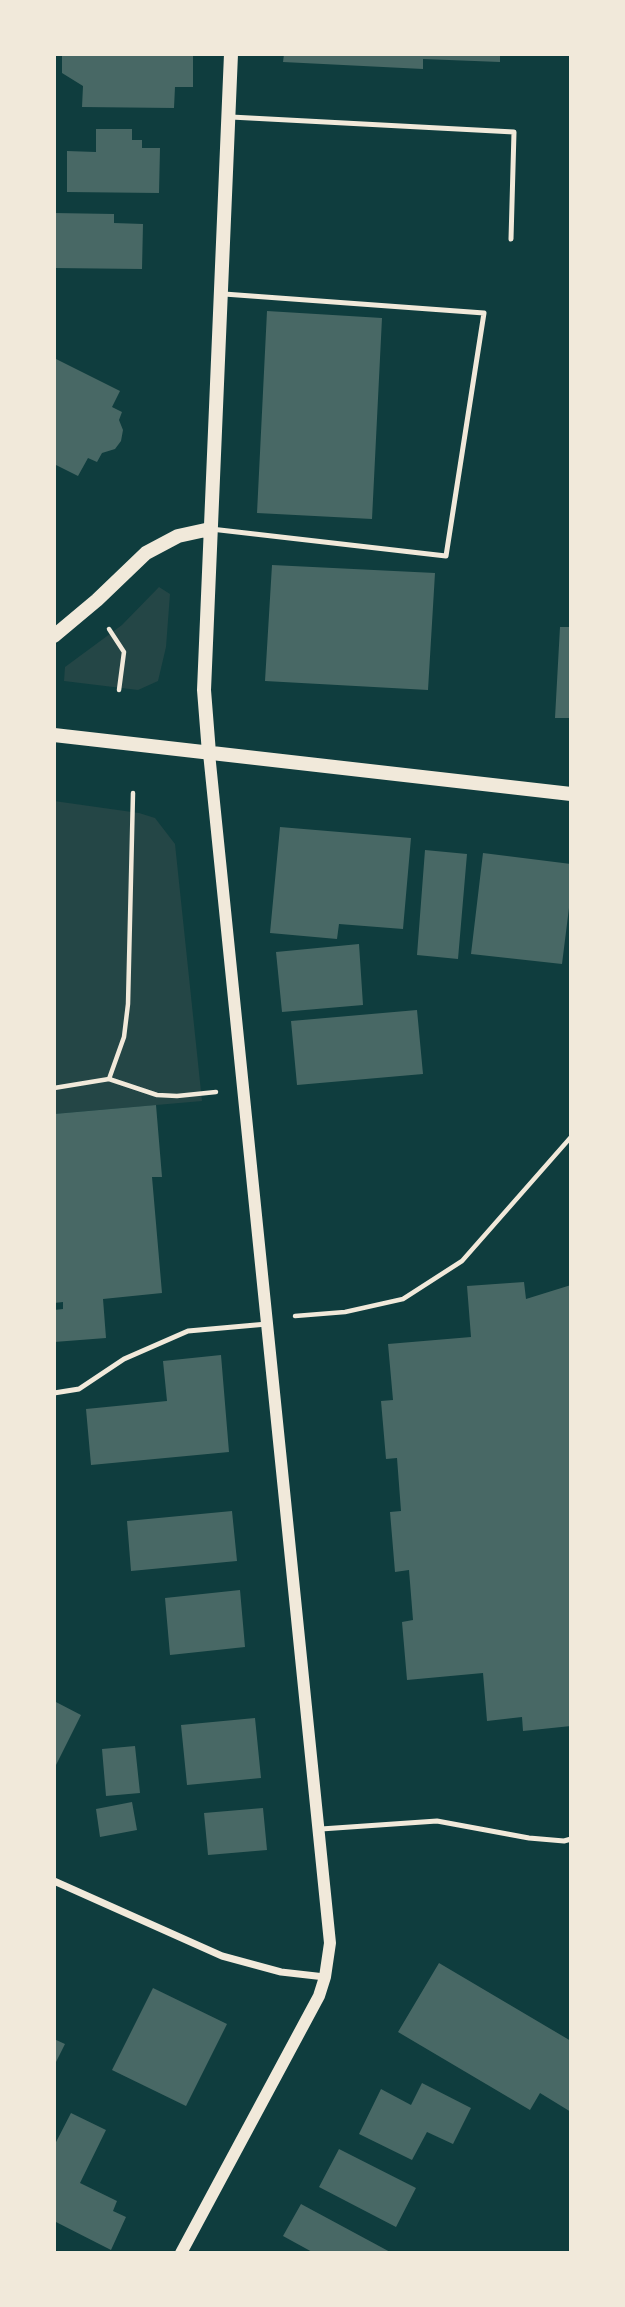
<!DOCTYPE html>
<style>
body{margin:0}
#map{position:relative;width:625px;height:2307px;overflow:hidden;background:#0f3d3e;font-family:"IBM Plex Sans",sans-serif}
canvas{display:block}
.frame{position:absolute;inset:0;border:56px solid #f1e9da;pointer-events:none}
</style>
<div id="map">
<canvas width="625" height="2307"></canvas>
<div class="frame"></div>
</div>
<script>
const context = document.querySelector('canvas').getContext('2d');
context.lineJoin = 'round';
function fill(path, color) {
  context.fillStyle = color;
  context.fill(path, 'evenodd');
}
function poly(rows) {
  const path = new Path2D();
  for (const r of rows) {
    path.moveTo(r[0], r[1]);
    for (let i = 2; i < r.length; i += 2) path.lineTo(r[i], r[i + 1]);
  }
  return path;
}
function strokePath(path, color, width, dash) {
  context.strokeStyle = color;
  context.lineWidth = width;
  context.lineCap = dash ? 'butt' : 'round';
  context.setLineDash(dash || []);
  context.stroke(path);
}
fill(poly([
 [159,587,170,594,166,647,158,681,138,690,64,681,65,667,122,625],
 [54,801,139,813,155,818,175,844,202,1101,54,1114]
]), '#244646');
fill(poly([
 [62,54,193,54,193,87,175,87,174,108,82,107,83,86,62,73],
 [284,54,500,54,500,62,423,59,423,69,283,62],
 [96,129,132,129,132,140,142,140,142,148,160,148,159,193,67,192,67,151,96,152],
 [54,213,114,214,114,223,143,224,142,269,54,268],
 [267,311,382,318,372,519,257,513],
 [54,358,120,391,112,407,122,412,119,420,123,430,121,441,115,449,102,453,97,462,88,458,78,476,54,464],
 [272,565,435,573,428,690,265,681],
 [560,627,571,627,571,718,555,718],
 [280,827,411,838,403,929,339,924,337,939,270,933],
 [425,850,467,854,458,959,417,955],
 [483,853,571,864,571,892,562,964,471,954],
 [359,944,363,1005,282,1012,276,952],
 [417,1010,423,1074,297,1085,291,1021],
 [156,1105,162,1177,152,1177,162,1293,103,1299,106,1338,54,1342,54,1310,63,1309,63,1302,54,1303,54,1114],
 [524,1282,526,1299,571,1285,571,1726,523,1731,522,1717,487,1721,483,1673,407,1680,402,1622,413,1620,409,1570,395,1572,390,1512,401,1511,397,1458,386,1459,381,1401,393,1400,388,1344,471,1337,467,1286],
 [221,1355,229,1452,91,1465,86,1409,167,1401,163,1361],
 [232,1511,237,1561,131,1571,127,1521],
 [240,1590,245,1647,170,1655,165,1598],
 [54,1701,81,1715,54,1769],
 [255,1718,261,1778,187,1785,181,1725],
 [135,1746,140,1793,106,1796,102,1749],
 [132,1802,137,1830,100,1837,96,1809],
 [263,1808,267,1850,208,1855,204,1813],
 [439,1963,571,2041,571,2112,540,2093,530,2110,398,2032],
 [153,1988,227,2024,186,2106,112,2070],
 [54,2039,65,2044,54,2066],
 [422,2083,471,2108,453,2144,427,2132,412,2160,359,2134,381,2089,411,2105],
 [71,2113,106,2130,80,2183,117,2201,113,2211,126,2217,111,2250,54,2221,54,2146],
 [339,2149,416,2188,396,2227,319,2187],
 [301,2204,392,2253,314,2253,283,2236]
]), '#486865');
strokePath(poly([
 [109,629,124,652,119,690],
 [109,1079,124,1037,128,1004,133,793],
 [54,1088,109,1079,157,1095,177,1096,216,1092],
 [295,1316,345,1312,403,1299,462,1261,571,1137]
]), '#f1e9da', 4.5);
strokePath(poly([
 [231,117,514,132,511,239],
 [211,529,446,556,484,313,224,294],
 [54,1393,79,1389,124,1359,188,1331,267,1324],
 [321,1829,437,1821,529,1838,564,1841,571,1839]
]), '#f1e9da', 5);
strokePath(poly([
 [54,1881,222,1956,281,1972,325,1977]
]), '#f1e9da', 7);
strokePath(poly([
 [181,2253,319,1996,325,1977,330,1943,209,753]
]), '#f1e9da', 12);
strokePath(poly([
 [54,636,97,600,146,553,178,536,210,529],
 [54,735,571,794],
 [209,753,204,690,231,54]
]), '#f1e9da', 14);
</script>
